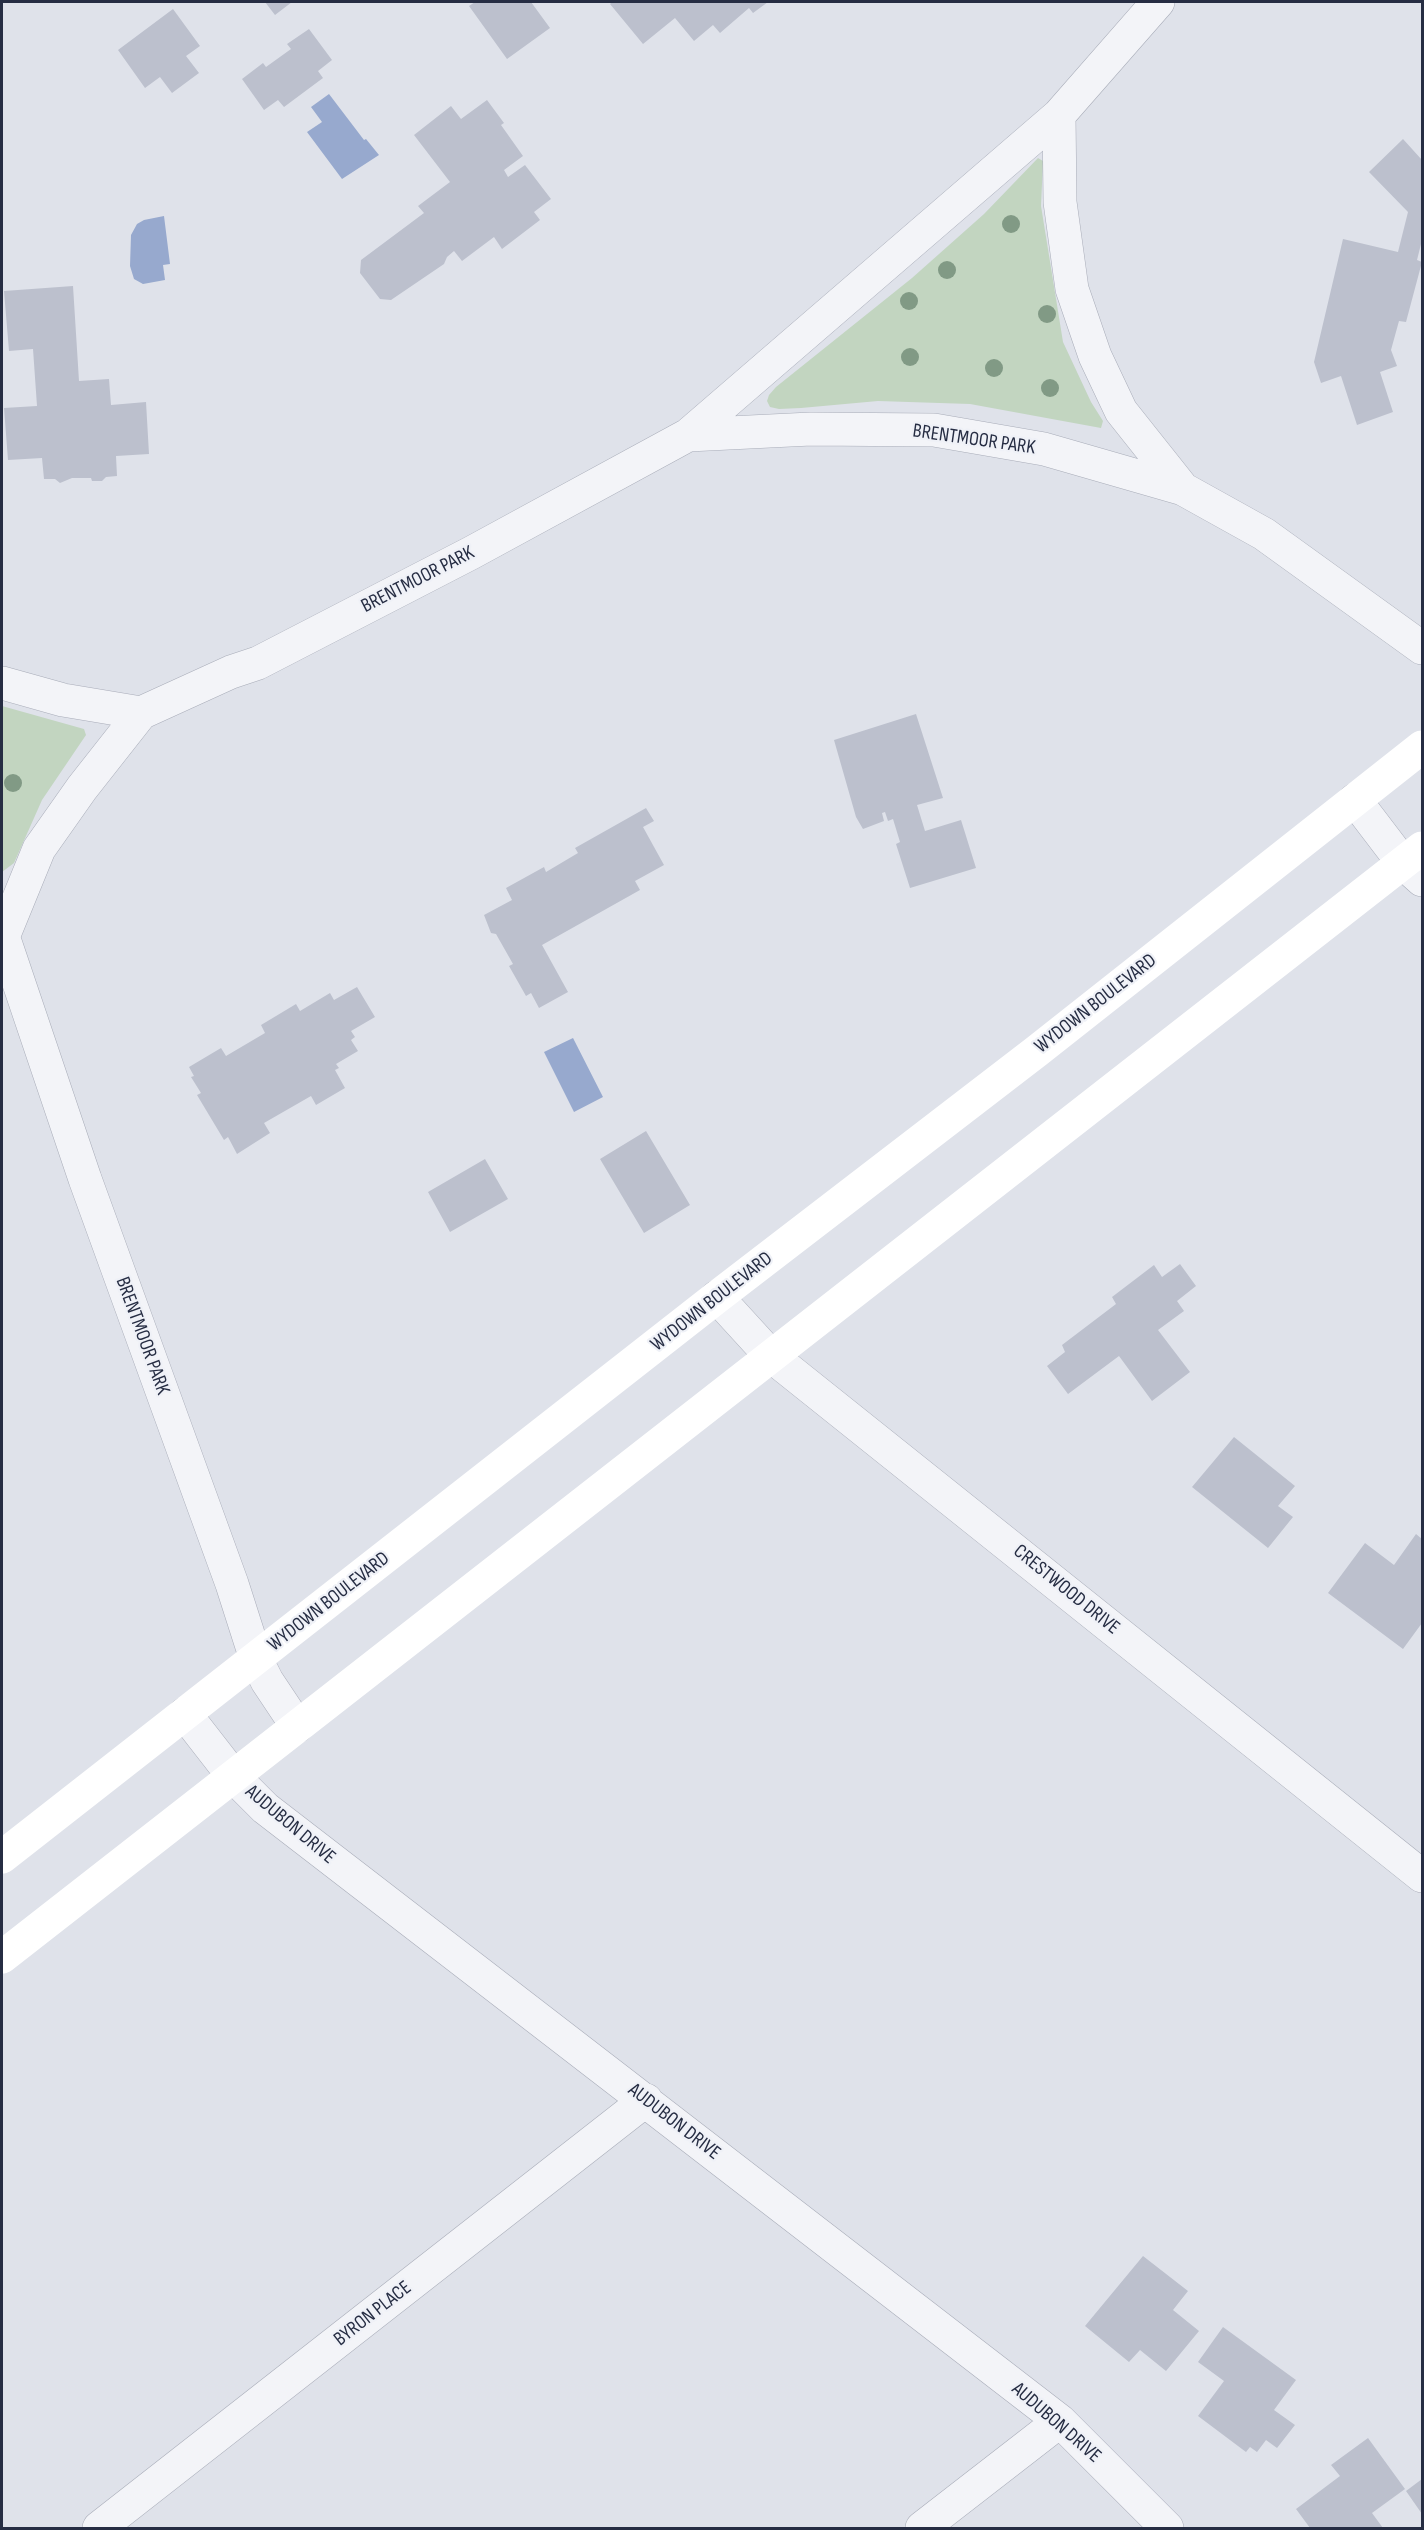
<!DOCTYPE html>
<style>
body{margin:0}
#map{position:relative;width:1424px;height:2530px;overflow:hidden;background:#dfe2ea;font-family:"Sofia Sans Condensed",sans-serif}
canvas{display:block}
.frame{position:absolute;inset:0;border:3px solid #262d43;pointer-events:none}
</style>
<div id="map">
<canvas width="1424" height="2530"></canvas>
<div class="frame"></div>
</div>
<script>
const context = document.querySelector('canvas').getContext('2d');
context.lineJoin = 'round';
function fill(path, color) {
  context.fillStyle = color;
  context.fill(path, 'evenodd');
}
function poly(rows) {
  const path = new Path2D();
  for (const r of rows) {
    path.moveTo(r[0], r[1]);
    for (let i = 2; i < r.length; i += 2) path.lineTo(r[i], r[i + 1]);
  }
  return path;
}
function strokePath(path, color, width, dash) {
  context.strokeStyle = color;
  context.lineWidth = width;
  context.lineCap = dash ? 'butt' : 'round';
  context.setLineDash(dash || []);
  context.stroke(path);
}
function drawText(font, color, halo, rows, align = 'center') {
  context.font = font + ' "Sofia Sans Condensed",sans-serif';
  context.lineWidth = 4.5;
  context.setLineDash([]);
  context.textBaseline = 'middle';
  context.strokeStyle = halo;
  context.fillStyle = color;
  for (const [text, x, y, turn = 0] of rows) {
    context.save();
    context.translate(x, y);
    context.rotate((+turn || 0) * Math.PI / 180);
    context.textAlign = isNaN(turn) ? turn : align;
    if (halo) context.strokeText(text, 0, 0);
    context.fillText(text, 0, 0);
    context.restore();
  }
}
fill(poly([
 [1038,158,1043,161,1041,206,1063,342,1091,402,1103,421,1101,428,970,404,878,401,801,408,779,409,770,407,767,401,769,395,776,387,912,278,984,214],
 [2,706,84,729,86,735,42,800,14,863,2,872]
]), '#c2d5c0');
fill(poly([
 [329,94,364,140,366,139,379,155,342,179,307,132,322,122,311,107],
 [164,216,170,264,163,265,165,280,143,284,134,279,130,266,131,235,137,224,144,220],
 [573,1038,603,1097,574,1112,544,1052]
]), '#97a9ce');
fill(poly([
 [265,2,292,2,275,15],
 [475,2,531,2,550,28,507,59,469,6],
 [612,2,768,2,753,13,749,8,720,33,713,25,694,41,675,18,643,44,610,4],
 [173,9,200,46,186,56,199,73,172,93,160,77,145,88,118,50],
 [309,29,332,60,318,71,323,78,284,107,278,100,264,110,242,79,263,63,266,67,291,49,287,44],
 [487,100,504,123,501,125,523,156,504,170,508,177,525,165,551,199,534,212,540,220,502,249,494,237,462,261,454,251,447,257,444,264,391,300,380,299,360,273,361,260,424,213,418,206,450,182,414,135,451,106,461,119],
 [1403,139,1422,160,1422,240,1417,260,1422,262,1406,322,1399,321,1391,350,1397,366,1380,372,1393,412,1357,425,1341,376,1321,383,1314,362,1343,239,1398,252,1408,212,1369,172],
 [73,286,79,381,109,379,111,405,146,402,149,454,116,456,117,476,106,477,102,481,92,481,91,478,72,478,60,483,55,479,44,479,42,458,8,460,4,408,37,406,33,349,9,351,4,291],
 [916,714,943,798,917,805,925,831,961,820,976,868,910,888,896,844,900,842,893,819,888,821,885,812,882,813,884,821,863,829,856,817,834,740],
 [646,808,654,821,643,827,664,865,635,881,640,890,542,945,568,992,539,1008,531,993,526,996,509,966,513,964,496,934,491,933,484,915,512,900,506,888,544,867,546,872,578,853,575,848],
 [357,987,375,1017,351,1031,355,1037,351,1040,358,1051,336,1064,339,1068,335,1070,345,1088,316,1105,311,1096,264,1123,270,1133,237,1154,228,1137,224,1140,197,1095,201,1093,191,1077,194,1076,189,1067,221,1048,226,1056,265,1033,261,1025,296,1004,300,1011,330,993,334,1000],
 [646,1131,690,1205,644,1233,600,1159],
 [485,1159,508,1199,450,1232,428,1192],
 [1180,1264,1196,1286,1177,1301,1184,1311,1158,1330,1190,1372,1152,1401,1119,1356,1068,1394,1047,1366,1065,1352,1062,1345,1116,1304,1112,1297,1154,1265,1162,1277],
 [1234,1437,1295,1486,1278,1506,1293,1517,1268,1548,1192,1487],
 [1416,1534,1422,1539,1422,1623,1403,1649,1328,1593,1365,1543,1394,1565],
 [1143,2256,1188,2291,1173,2310,1199,2331,1166,2371,1140,2350,1129,2362,1085,2326],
 [1223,2327,1296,2380,1274,2410,1295,2425,1277,2448,1266,2440,1257,2452,1250,2447,1246,2452,1198,2416,1224,2381,1198,2362],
 [1368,2438,1405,2489,1372,2513,1383,2528,1310,2528,1296,2509,1340,2476,1331,2465],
 [1422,2479,1422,2514,1406,2491]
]), '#bcc0cd');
const street = poly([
 [1059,115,1060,202,1072,289,1095,356,1121,411,1183,489],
 [688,435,811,429,934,430,1044,449,1183,489,1264,534,1422,648],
 [2,683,63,700,141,713,231,672,258,663,471,553,688,435,1059,115,1158,2],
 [1355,800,1403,863,1422,880],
 [2,933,85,1179,232,1584,256,1659,267,1681,297,1726],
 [3,937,39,849,82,788,141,713],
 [717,1297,770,1355,1422,1876],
 [185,1714,234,1777,265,1808,1060,2421,1167,2528],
 [99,2528,646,2100],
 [922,2528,1060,2421]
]);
strokePath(street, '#a8acb8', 34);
strokePath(street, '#f3f4f8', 33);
strokePath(poly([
 [2,1857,717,1297,1037,1051,1422,747],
 [2,1957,1422,848]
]), '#fff', 33);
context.fillStyle = '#819a85';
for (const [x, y] of [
 [1011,224],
 [947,270],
 [909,301],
 [1047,314],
 [910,357],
 [994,368],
 [1050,388],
 [13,783]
]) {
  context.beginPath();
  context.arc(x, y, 9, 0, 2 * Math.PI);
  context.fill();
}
drawText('20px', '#262d43', '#eff1f7', [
 ["BRENTMOOR PARK",974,440,8],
 ["BRENTMOOR PARK",418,580,-27],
 ["WYDOWN BOULEVARD",1096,1004,-38],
 ["WYDOWN BOULEVARD",712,1302,-38],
 ["BRENTMOOR PARK",142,1336,70],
 ["CRESTWOOD DRIVE",1066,1590,39],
 ["WYDOWN BOULEVARD",329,1602,-38],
 ["AUDUBON DRIVE",290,1825,40],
 ["AUDUBON DRIVE",674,2122,38],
 ["BYRON PLACE",373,2314,-38],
 ["AUDUBON DRIVE",1056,2423,41]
]);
</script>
